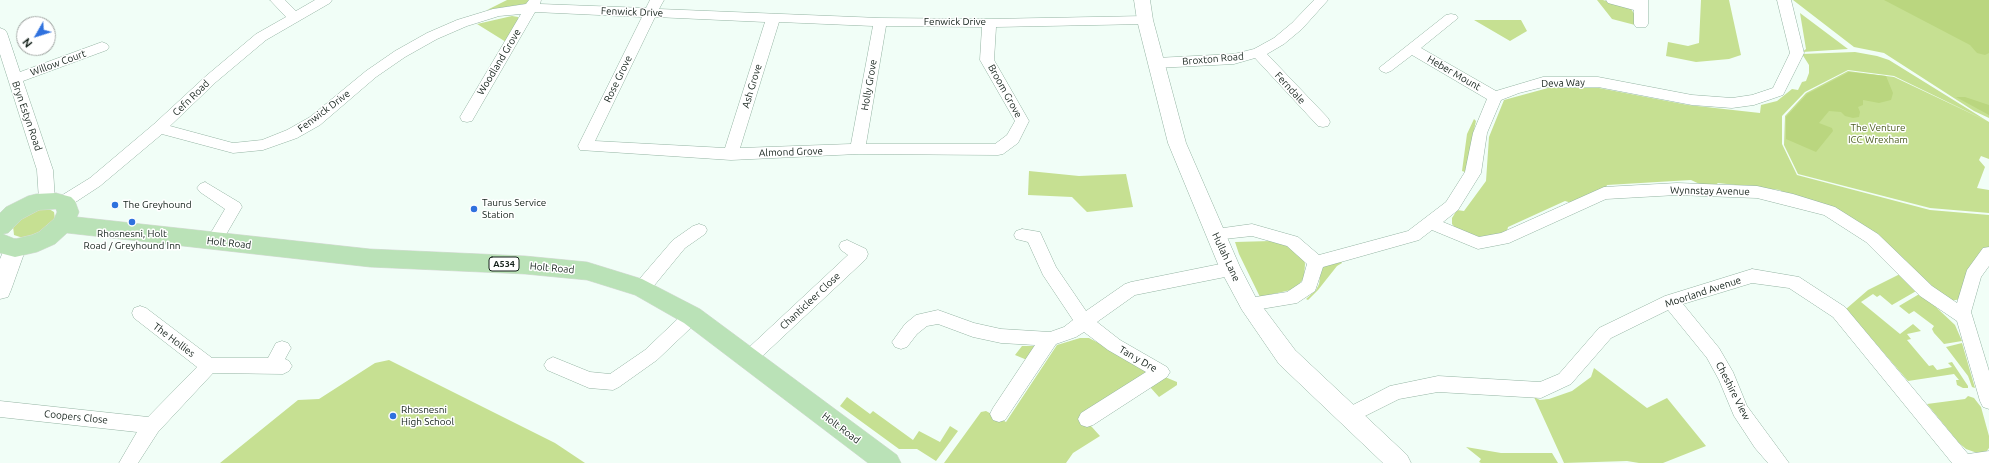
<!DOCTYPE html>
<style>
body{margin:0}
#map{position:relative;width:1989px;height:463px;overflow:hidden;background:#f1fef7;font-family:Ubuntu,sans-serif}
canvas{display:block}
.north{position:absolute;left:16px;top:16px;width:40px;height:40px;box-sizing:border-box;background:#fff;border:1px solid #a1a6a3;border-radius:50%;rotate:231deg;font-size:11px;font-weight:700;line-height:16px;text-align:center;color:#14211a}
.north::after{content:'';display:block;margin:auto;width:14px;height:18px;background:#2f71de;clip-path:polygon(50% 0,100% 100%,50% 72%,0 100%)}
</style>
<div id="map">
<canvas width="1989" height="463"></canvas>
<div class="north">N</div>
</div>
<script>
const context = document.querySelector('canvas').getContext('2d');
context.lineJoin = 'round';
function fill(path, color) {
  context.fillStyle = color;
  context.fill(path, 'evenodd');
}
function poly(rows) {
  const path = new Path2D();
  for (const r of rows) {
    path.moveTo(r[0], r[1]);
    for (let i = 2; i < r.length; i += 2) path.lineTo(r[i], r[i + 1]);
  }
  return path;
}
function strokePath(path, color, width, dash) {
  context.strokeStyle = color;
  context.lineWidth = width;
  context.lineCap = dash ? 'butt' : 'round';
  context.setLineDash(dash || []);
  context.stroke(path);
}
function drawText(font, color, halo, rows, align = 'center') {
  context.font = font + ' Ubuntu,sans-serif';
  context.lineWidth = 3;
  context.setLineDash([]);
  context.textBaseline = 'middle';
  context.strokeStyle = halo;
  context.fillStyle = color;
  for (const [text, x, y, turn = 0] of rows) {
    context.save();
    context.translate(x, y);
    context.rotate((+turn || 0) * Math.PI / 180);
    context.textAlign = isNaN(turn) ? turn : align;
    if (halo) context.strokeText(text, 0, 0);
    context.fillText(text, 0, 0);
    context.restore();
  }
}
fill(poly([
 [507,0,531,0,525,4,487,10],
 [1597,0,1603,0,1631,9,1635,15,1635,25,1612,19],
 [1701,0,1729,0,1741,55,1729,59,1696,62,1666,56,1668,42,1688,46,1699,43],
 [1793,0,1989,0,1989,118,1974,111,1884,53,1854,47],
 [1800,13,1848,49,1802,52,1806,49],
 [512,16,518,17,519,20,506,42,477,24],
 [1474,20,1521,20,1527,31,1510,41],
 [1855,52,1877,56,1889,60,1989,122,1894,76,1848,70,1805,92,1782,116,1782,144,1797,175,1930,210,1989,215,1989,247,1970,274,1962,299,1949,301,1941,297,1876,235,1785,195,1780,190,1718,183,1713,187,1706,187,1691,180,1607,185,1604,192,1575,204,1565,201,1508,227,1506,235,1480,237,1457,230,1452,224,1452,218,1457,210,1464,211,1486,181,1489,137,1504,100,1548,88,1599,88,1688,105,1760,113,1761,105,1777,101,1792,89,1798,90,1802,82,1806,81,1809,73,1809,65,1802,54],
 [1848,71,1894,77,1989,122,1989,159,1981,156,1979,160,1985,167,1977,188,1989,190,1989,213,1930,208,1798,174,1784,145,1785,116,1806,93],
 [1474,119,1476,121,1465,172,1462,171,1467,134],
 [1029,171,1079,176,1126,174,1133,207,1087,212,1072,197,1028,195],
 [49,209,54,212,55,219,42,232,23,238,14,235,13,226,16,221,36,210],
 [1271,241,1288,246,1304,259,1305,264,1304,278,1295,289,1260,297,1239,254,1235,242],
 [1341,261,1342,263,1337,266,1318,290,1308,300,1306,299,1316,290,1319,284,1321,269,1326,265],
 [1900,274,1918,290,1892,305,1880,295,1877,297,1873,294,1861,302,1900,334,1913,324,1921,331,1907,334,1911,339,1907,340,1929,366,1933,365,1937,370,1952,367,1948,363,1952,362,1968,386,1968,388,1963,388,1957,385,1956,380,1959,380,1954,374,1908,381,1846,309,1868,290],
 [1921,293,1955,325,1962,341,1944,344,1934,333,1932,329,1934,326,1914,311,1909,314,1899,306],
 [1080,338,1089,338,1141,365,1148,374,1082,416,1100,436,1073,453,1066,463,944,463,981,412,986,411,1006,422,1057,345],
 [1962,343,1975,388,1972,387,1968,376,1946,347],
 [1022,346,1037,346,1027,360,1015,355],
 [389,360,555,443,585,463,220,463,298,400,319,399,375,363],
 [1594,368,1647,408,1667,398,1706,446,1663,463,1639,463,1627,461,1564,463,1534,397,1540,400,1549,399,1572,391,1591,377],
 [1165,377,1177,382,1177,385,1159,397,1150,387],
 [1968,396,1974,398,1981,407,1989,436,1989,448,1986,452,1980,454,1966,449,1959,443,1927,404,1965,399],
 [847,397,870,414,873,411,913,440,919,431,940,442,950,426,958,431,936,461,917,449,899,449,840,406],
 [1466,447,1501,453,1552,453,1558,463,1481,463,1479,462,1481,459]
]), '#c6e092');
fill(poly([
 [1884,0,1989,0,1989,53,1985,55,1977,53,1970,45],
 [1849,72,1886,76,1893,93,1891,100,1879,103,1863,100,1863,105,1858,107,1860,112,1859,117,1853,118,1845,116,1841,112,1829,111,1819,123,1832,128,1833,131,1816,152,1786,139,1786,117,1807,94],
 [1956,97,1965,97,1989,105,1989,115]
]), '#bad67f');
const minor = poly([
 [270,0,285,0,296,11,315,0,332,0,330,3,266,40,216,82,170,126,233,143,262,140,287,130,310,117,366,71,395,51,427,33,457,20,493,9,526,4,529,0,541,0,540,4,646,8,650,0,664,0,659,9,880,18,989,19,1145,16,1150,17,1152,20,1150,23,1145,24,996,27,994,60,1029,121,1018,143,1003,154,998,155,858,154,731,160,580,150,578,146,642,17,535,12,472,121,467,122,462,121,460,117,521,14,499,16,467,26,437,39,405,57,376,77,320,125,297,138,263,150,233,153,162,134,100,186,68,207,62,209,56,207,54,203,56,199,90,178,154,124,206,76,256,34,286,17,270,0],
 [655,17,765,22,725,148,595,141,655,17],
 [779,22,873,26,851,144,740,148,779,22],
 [886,26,982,27,980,60,1015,121,1007,135,995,144,866,144,886,26],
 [1314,0,1328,0,1302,29,1284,44,1267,54,1328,118,1330,122,1328,126,1323,127,1318,126,1255,58,1234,64,1156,68,1151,66,1149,63,1151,60,1156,58,1234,54,1254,49,1274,38,1292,23,1314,0],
 [1606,0,1648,0,1648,24,1646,27,1636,27,1634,24,1634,10,1608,3,1606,0],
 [1777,0,1791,0,1804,53,1783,95,1754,105,1732,108,1692,105,1598,87,1543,87,1519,93,1501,100,1487,133,1481,173,1458,210,1443,222,1479,237,1501,233,1604,187,1677,183,1757,186,1793,194,1835,207,1878,234,1932,286,1957,303,1967,270,1983,248,1989,247,1989,266,1981,277,1971,312,1989,371,1989,409,1983,407,1980,401,1957,321,1920,296,1866,242,1824,215,1757,198,1677,195,1606,199,1509,243,1478,249,1432,230,1419,240,1323,267,1315,291,1297,303,1249,311,1243,309,1241,304,1243,299,1287,292,1302,282,1307,264,1287,246,1252,236,1215,240,1209,238,1207,234,1209,230,1252,224,1298,237,1319,255,1408,231,1446,202,1465,172,1473,133,1487,99,1412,55,1391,71,1386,73,1381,71,1379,68,1446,15,1451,14,1456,15,1458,18,1421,48,1496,91,1543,77,1598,77,1692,95,1732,98,1752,95,1773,88,1790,53,1777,0],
 [0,28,5,30,7,33,20,72,102,42,107,44,109,47,107,50,23,81,53,170,55,200,53,204,47,206,41,204,39,200,37,170,0,54,0,28],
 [205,182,240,203,242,207,220,245,214,247,208,245,206,241,225,209,200,192,197,188,200,184,205,182],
 [699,224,705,226,707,230,705,234,685,248,648,293,642,295,636,293,634,288,636,283,673,240,693,226,699,224],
 [1022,229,1040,232,1056,267,1086,311,1125,284,1131,282,1230,262,1236,264,1238,269,1236,274,1230,276,1135,295,1097,322,1120,340,1167,367,1170,372,1167,377,1093,425,1087,427,1081,425,1078,419,1081,413,1146,372,1108,350,1084,332,1076,337,1056,344,1005,420,999,422,993,420,990,414,993,408,1035,345,1001,343,973,337,938,324,927,326,917,334,907,347,901,349,895,347,892,342,905,324,916,315,938,310,974,323,1001,329,1050,332,1064,327,1073,320,1043,275,1028,242,1016,239,1014,235,1016,231,1022,229],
 [847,240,866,249,868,254,866,259,755,363,749,365,743,363,740,358,743,353,848,255,841,250,839,246,841,242,847,240],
 [1752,269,1799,277,1845,307,1968,454,1989,451,1989,463,1952,463,1833,317,1789,288,1752,283,1683,304,1719,348,1733,372,1747,406,1789,463,1768,463,1755,448,1734,416,1719,380,1707,358,1668,310,1611,338,1571,384,1541,398,1438,392,1399,399,1349,424,1343,422,1340,416,1343,410,1390,386,1438,376,1540,382,1559,374,1599,328,1665,296,1752,269],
 [140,306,146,308,212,358,268,358,276,343,282,341,288,343,291,348,285,359,289,361,292,366,289,371,283,374,213,373,158,432,138,463,119,463,137,432,0,417,0,401,148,417,197,367,134,318,132,313,134,308,140,306],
 [692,309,698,311,701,316,698,321,657,360,619,387,613,390,589,388,547,370,544,365,547,360,553,357,590,372,610,374,645,350,686,311,692,309]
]);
const tertiary = poly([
 [1134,0,1150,0,1153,20,1186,143,1240,267,1256,298,1295,350,1407,455,1411,463,1383,463,1279,364,1242,310,1220,269,1168,143,1137,20,1134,0]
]);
const secondary = poly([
 [15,239,23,242,26,248,11,290,8,297,0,299,0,259,7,242,15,239]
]);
const primary = poly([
 [56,193,71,197,75,201,79,212,77,217,370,249,525,256,587,262,642,279,700,309,897,455,901,463,868,463,684,323,635,295,587,280,525,274,370,267,67,233,55,244,37,252,15,257,0,253,0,213,6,207,28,196,36,194,56,193],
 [56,209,57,212,54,219,39,232,32,235,15,239,3,234,8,233,22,219,39,210,56,209]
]);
strokePath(minor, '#94b4a3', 1);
strokePath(tertiary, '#94b4a3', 1);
strokePath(secondary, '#94b4a3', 1);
strokePath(primary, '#d9dbda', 1);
fill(minor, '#fff');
fill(tertiary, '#fff');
fill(secondary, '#fff');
fill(primary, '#bae2b7');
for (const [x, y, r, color] of [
 [115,205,4,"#2f71de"],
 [474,209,4,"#2f71de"],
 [132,222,4,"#2f71de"],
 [393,416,4,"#2f71de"]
]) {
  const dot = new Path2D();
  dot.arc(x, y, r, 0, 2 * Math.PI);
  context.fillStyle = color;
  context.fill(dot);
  strokePath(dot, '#fff', 1.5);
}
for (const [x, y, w] of [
 [504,264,30]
]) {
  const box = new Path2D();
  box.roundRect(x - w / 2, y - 7, w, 14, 3);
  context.fillStyle = '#fff';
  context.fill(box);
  strokePath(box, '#14211a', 1);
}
drawText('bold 9px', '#14211a', null, [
 ["A534",504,264]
]);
drawText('10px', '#14211a', '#fff', [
 ["Fenwick Drive",632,12,2],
 ["Fenwick Drive",955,22],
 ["Broxton Road",1213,59,-5],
 ["Woodland Grove",499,62,-59],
 ["Willow Court",58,63,-20],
 ["Heber Mount",1454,73,30],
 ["Rose Grove",618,79,-64],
 ["Deva Way",1563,83,-2],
 ["Holly Grove",869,85,-80],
 ["Ash Grove",752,86,-73],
 ["Ferndale",1290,88,47],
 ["Broom Grove",1005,91,61],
 ["Cefn Road",191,98,-44],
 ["Fenwick Drive",324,111,-37],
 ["Bryn Estyn Road",27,116,71],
 ["Almond Grove",791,152,-2],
 ["Wynnstay Avenue",1710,191,1],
 ["Holt Road",229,243,6],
 ["Hullah Lane",1226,257,65],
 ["Holt Road",552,268,5],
 ["Moorland Avenue",1703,292,-18],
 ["Chanticleer Close",810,301,-43],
 ["The Hollies",174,340,37],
 ["Tan y Dre",1138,359,30],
 ["Cheshire View",1733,391,63],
 ["Coopers Close",76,417,6],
 ["Holt Road",841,428,37]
]);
drawText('10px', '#4d5e22', '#fff', [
 ["The Venture",1878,128],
 ["ICC Wrexham",1878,140]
]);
drawText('10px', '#14211a', '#fff', [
 ["Taurus Service",482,203],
 ["Station",482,215],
 ["The Greyhound",123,205],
 ["Rhosnesni, Holt",132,234,"center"],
 ["Road / Greyhound Inn",132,246,"center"],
 ["Rhosnesni",401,410],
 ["High School",401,422]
], 'left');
</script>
